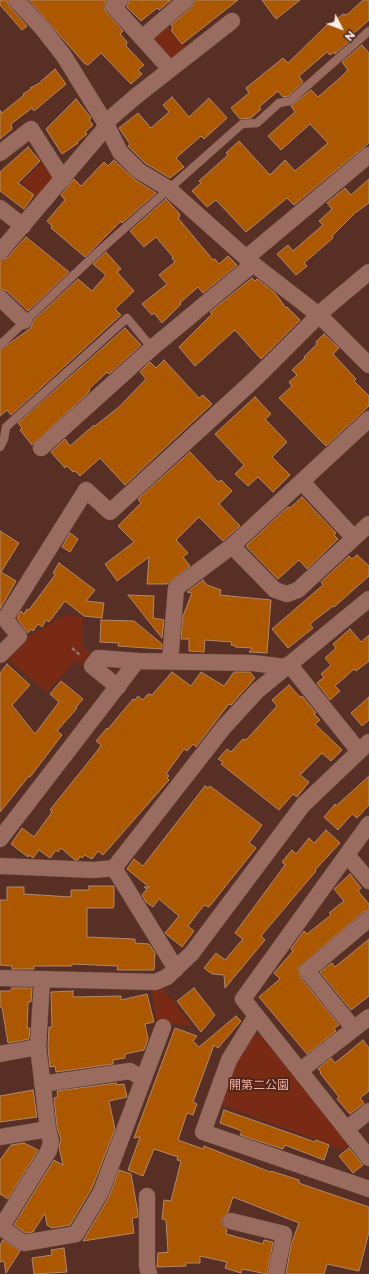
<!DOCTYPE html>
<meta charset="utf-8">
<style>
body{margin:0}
#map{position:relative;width:369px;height:1274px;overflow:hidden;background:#582f24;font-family:Montserrat,sans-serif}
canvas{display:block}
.north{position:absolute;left:321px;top:8px;width:40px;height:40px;-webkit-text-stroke:3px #4d251a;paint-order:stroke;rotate:132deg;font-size:11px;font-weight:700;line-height:16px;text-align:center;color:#feeee9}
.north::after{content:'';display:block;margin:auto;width:14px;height:18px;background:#feeee9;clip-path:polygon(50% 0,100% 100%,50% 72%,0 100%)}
</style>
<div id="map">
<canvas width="369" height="1274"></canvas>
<div class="north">N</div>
</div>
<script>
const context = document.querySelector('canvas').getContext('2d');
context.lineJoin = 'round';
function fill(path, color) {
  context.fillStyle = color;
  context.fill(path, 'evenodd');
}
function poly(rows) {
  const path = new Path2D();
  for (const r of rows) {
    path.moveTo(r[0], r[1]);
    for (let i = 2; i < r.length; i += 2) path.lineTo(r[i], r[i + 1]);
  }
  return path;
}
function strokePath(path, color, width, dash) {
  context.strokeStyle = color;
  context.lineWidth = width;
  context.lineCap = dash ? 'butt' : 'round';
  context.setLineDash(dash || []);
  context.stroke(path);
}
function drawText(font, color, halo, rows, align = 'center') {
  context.font = font + ' Montserrat,"Noto Sans JP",sans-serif';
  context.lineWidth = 3.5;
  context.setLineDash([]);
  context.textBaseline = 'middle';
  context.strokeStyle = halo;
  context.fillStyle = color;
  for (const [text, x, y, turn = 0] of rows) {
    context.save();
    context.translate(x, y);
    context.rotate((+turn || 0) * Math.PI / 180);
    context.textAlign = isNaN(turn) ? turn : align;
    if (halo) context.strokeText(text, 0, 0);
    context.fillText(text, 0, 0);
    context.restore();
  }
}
fill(poly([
 [164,23,187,48,167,63,147,39],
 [45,160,54,180,38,199,21,182],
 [65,615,83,617,82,646,91,654,82,665,75,661,47,692,5,657,23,633,28,637],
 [164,986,164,993,171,998,192,1026,172,1024,169,1028,157,1026,152,989],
 [252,1035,261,1036,349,1145,343,1150,217,1103,227,1076]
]), '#792a15');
const building = poly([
 [0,0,7,0,9,6,27,26,22,30,0,5,0,0],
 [29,0,106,0,104,8,106,12,123,31,120,34,127,42,126,46,144,65,138,70,142,74,131,84,101,53,88,65,84,63,29,0],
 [129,0,171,0,159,10,157,8,141,21,127,7,129,0],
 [195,0,238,0,182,44,171,30,173,28,171,25,192,7,195,0],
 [262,0,300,0,276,19,262,0],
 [363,0,369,0,369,20,353,34,355,36,335,54,334,52,330,55,327,52,299,76,303,82,288,96,283,97,278,91,259,107,261,109,251,118,240,119,231,108,249,93,246,88,283,58,288,63,328,24,330,25,343,14,345,15,348,14,363,0],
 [362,45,369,53,369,143,294,205,287,198,246,232,216,200,207,207,192,191,201,183,199,181,228,155,226,153,239,141,270,175,285,160,295,171,328,143,310,124,281,150,268,136,295,112,291,106,311,90,318,97,341,77,348,70,342,62,362,45],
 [55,69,66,84,34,111,32,108,11,124,12,129,0,139,0,110,2,113,24,95,23,94,31,89,30,88,38,84,55,69],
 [172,97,189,117,209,98,227,118,204,139,201,136,176,158,184,167,170,178,145,163,128,146,130,144,119,128,138,113,151,128,169,112,163,105,172,97],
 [76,99,91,118,89,120,93,125,85,132,87,134,77,142,78,143,62,154,46,129,76,99],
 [28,147,40,161,18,183,34,195,24,209,0,191,0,172,28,147],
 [114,160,134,179,156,193,122,223,121,221,85,257,51,228,52,226,47,221,65,200,61,195,74,179,81,186,104,162,108,166,114,160],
 [369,179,369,203,355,213,332,236,333,238,304,263,307,266,296,275,277,254,288,245,293,251,323,225,319,221,332,209,327,203,345,188,351,195,369,179],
 [166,199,179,213,180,216,178,218,213,260,215,259,219,264,228,256,237,265,203,293,198,287,180,303,181,304,162,323,154,313,152,315,142,304,167,284,159,275,175,262,172,258,173,257,156,237,144,247,130,231,166,199],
 [26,237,69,272,28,311,7,291,0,289,0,261,7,258,26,237],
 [106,252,121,269,117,272,134,291,115,309,121,315,11,415,7,410,0,416,0,350,31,328,33,321,78,279,92,291,106,275,93,264,106,252],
 [252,278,255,281,257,279,275,293,286,308,287,307,300,320,261,359,235,330,195,366,179,347,212,314,210,312,252,278],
 [125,328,141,345,109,374,107,372,89,389,90,390,87,394,32,445,20,430,22,428,18,423,125,328],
 [324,334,339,348,333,354,356,379,354,381,369,396,369,406,326,446,279,398,292,386,289,382,297,375,292,370,305,358,304,357,317,344,316,342,324,334],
 [164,360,199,398,203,395,212,404,125,485,100,458,80,476,75,471,73,472,67,466,65,468,51,452,65,439,70,446,94,425,95,426,119,407,146,379,140,372,150,362,156,368,164,360],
 [255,397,271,414,265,419,287,442,272,457,290,475,273,492,258,477,248,486,235,474,244,465,215,434,255,397],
 [190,452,218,482,221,480,232,491,219,504,240,526,223,541,199,517,176,540,188,553,183,557,190,566,167,584,147,584,149,557,117,581,105,564,134,542,118,526,141,503,138,499,190,452],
 [302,497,336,533,334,535,338,539,307,569,299,560,278,579,246,546,288,507,290,508,302,497],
 [0,531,19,543,1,572,16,581,0,609,0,531],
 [70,533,78,539,70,552,62,547,70,533],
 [357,555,369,566,369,576,334,607,333,606,310,624,313,628,288,648,272,629,323,585,321,582,349,556,352,559,357,555],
 [59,563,95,590,86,601,104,603,102,618,84,616,65,601,49,622,46,620,42,627,38,624,33,631,31,629,28,633,17,618,21,611,24,614,27,609,29,610,55,575,53,573,59,563],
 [203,580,207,585,221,590,220,595,271,600,267,653,249,652,252,648,235,647,236,646,231,645,232,642,205,640,204,652,189,651,189,639,181,639,183,616,192,593,187,592,203,580],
 [128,595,154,596,153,618,164,620,162,638,128,595],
 [101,620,134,621,162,644,162,649,118,646,119,643,100,642,101,620],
 [350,629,361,642,369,635,369,661,356,671,354,669,335,686,340,691,330,700,317,683,324,677,321,674,331,665,325,658,336,648,333,644,350,629],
 [7,664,30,685,12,705,35,734,59,702,50,694,61,681,83,699,76,707,77,708,57,731,62,735,30,777,29,776,0,812,0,673,7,664],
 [172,672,191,686,201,672,224,686,234,672,250,672,255,678,231,705,229,704,196,747,193,744,187,751,184,749,166,774,169,776,167,778,169,780,103,855,98,851,92,859,85,855,82,858,80,856,78,860,75,860,61,848,58,852,56,850,50,858,39,850,33,858,29,855,28,857,11,844,22,828,34,837,52,812,50,810,98,750,101,745,96,741,107,728,108,729,133,699,135,700,138,696,143,700,148,694,152,695,172,672],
 [289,685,300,697,302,696,316,713,314,714,320,720,315,724,342,750,331,761,322,753,300,775,309,782,297,797,293,794,279,810,221,764,223,762,218,759,227,749,231,752,243,739,245,740,247,739,277,706,272,700,289,685],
 [369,697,369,720,362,726,351,713,369,697],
 [369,776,369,805,357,818,352,814,338,830,324,817,335,804,336,806,369,776],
 [205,786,208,788,210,786,262,825,249,843,256,848,209,907,204,905,188,926,194,931,182,947,165,933,179,916,159,899,153,907,146,902,142,895,147,889,144,887,149,887,127,869,134,859,143,866,205,786],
 [326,830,340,843,315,870,316,871,261,936,265,940,225,988,224,975,212,974,204,968,216,953,225,960,243,939,235,933,285,865,282,862,292,850,296,854,309,838,314,843,326,830],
 [350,874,361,888,358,891,369,904,369,910,363,912,298,968,300,977,339,1025,334,1028,336,1031,307,1054,259,997,280,979,274,973,293,951,291,949,301,935,304,931,307,934,331,915,329,913,344,901,334,889,350,874],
 [89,886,114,886,114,906,113,908,87,908,87,937,135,939,135,943,149,944,155,953,154,970,117,970,118,966,72,964,72,966,34,966,34,969,12,969,12,966,0,965,0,900,7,900,7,887,24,887,24,894,71,897,71,890,89,890,89,886],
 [369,939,369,996,351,1010,320,972,332,963,335,967,369,939],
 [12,988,32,988,31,1002,28,1002,27,1028,30,1028,29,1039,8,1043,2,1007,0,1007,0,991,10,991,12,988],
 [194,988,215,1015,201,1032,177,1001,194,988],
 [73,991,73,997,121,996,121,1000,147,994,154,1022,145,1024,148,1039,144,1050,125,1054,125,1058,113,1060,113,1064,56,1072,55,1066,50,1067,48,1047,49,1027,52,1027,51,992,73,991],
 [236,1016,241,1021,218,1048,214,1045,193,1102,197,1104,193,1115,187,1113,178,1140,203,1149,204,1146,270,1172,271,1171,299,1180,299,1183,316,1189,369,1207,369,1232,359,1271,327,1264,324,1274,286,1274,291,1245,299,1223,233,1197,228,1212,222,1219,222,1224,227,1230,226,1234,263,1244,264,1240,273,1242,267,1274,242,1269,241,1273,225,1268,227,1262,200,1256,200,1263,186,1263,186,1266,157,1267,158,1253,168,1252,166,1220,162,1219,164,1200,171,1201,181,1161,177,1160,178,1157,154,1149,143,1176,128,1170,140,1137,134,1138,175,1028,197,1036,193,1041,199,1047,236,1016],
 [363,1040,369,1048,369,1091,360,1098,364,1103,350,1114,337,1099,339,1097,320,1073,321,1072,318,1069,331,1058,335,1063,363,1040],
 [116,1083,117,1085,124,1084,127,1097,109,1101,115,1129,92,1188,70,1225,52,1228,47,1225,45,1213,33,1232,26,1233,14,1225,54,1160,63,1165,59,1147,61,1140,57,1127,54,1098,58,1097,57,1091,116,1083],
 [33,1090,37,1117,0,1122,0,1096,33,1090],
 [224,1110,315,1142,316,1140,329,1145,324,1160,285,1145,283,1149,240,1135,242,1131,220,1123,224,1110],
 [24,1143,38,1150,8,1199,0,1194,0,1160,11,1145,24,1143],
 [349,1148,363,1165,353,1173,339,1156,349,1148],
 [119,1170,131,1174,138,1213,138,1217,132,1218,134,1233,83,1241,109,1197,119,1170],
 [3,1240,20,1251,6,1273,4,1261,0,1262,0,1245,3,1240],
 [64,1248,67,1272,34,1274,32,1258,52,1255,51,1250,64,1248]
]);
fill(building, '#ab5800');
strokePath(building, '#b0886c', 1);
const lane = poly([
 [0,345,99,251,242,124,257,123,279,103,290,101,369,31],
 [0,447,4,439,6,427,127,318,152,348]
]);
const street = poly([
 [16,0,43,29,64,56,107,126,120,152,139,171,169,189,253,264,320,316,369,365],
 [120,0,113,6,170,69],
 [142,38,186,0],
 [105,123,135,97,232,21],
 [0,153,31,129,63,179],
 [0,208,23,226],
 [0,252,107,126],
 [246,258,369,155],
 [0,298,24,321],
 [41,448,152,348,253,264],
 [302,482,354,538],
 [232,546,275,590,287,594,298,590,369,524],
 [0,655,19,636,5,619,86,490,110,512,256,378,326,308,369,272],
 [170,662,176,588,232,546,369,419],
 [289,664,358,750],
 [118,687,92,666,98,658,137,661],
 [369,824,243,999,369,1158],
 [0,839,137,661,253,663,285,667],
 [347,855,369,881],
 [0,866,94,870,114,868,176,969],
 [114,868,224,727,257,691,369,599],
 [0,978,155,982,167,977,192,953,303,805,369,742],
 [256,1016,229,1060,203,1132,369,1189],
 [354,1029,307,971,369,919],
 [0,1054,38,1047],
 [301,1070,369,1017],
 [42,1084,130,1071,143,1079],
 [347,1129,369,1111],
 [0,1137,48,1129],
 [147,1196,147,1266,149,1274],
 [231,1221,284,1234,276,1274],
 [2,1226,49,1150,51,1142,48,1129,38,1047,42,980],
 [0,1227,24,1243,76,1234,101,1192,163,1027]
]);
strokePath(lane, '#6e4e45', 9);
strokePath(street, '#6e4e45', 17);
strokePath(poly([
 [72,648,81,656]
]), '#906f66', 2.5, [4, 2]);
strokePath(lane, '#9a6c5f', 8);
strokePath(street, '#9a6c5f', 16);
drawText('12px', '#f0b09e', '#4d251a', [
 ["開第二公園",259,1085]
]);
</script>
